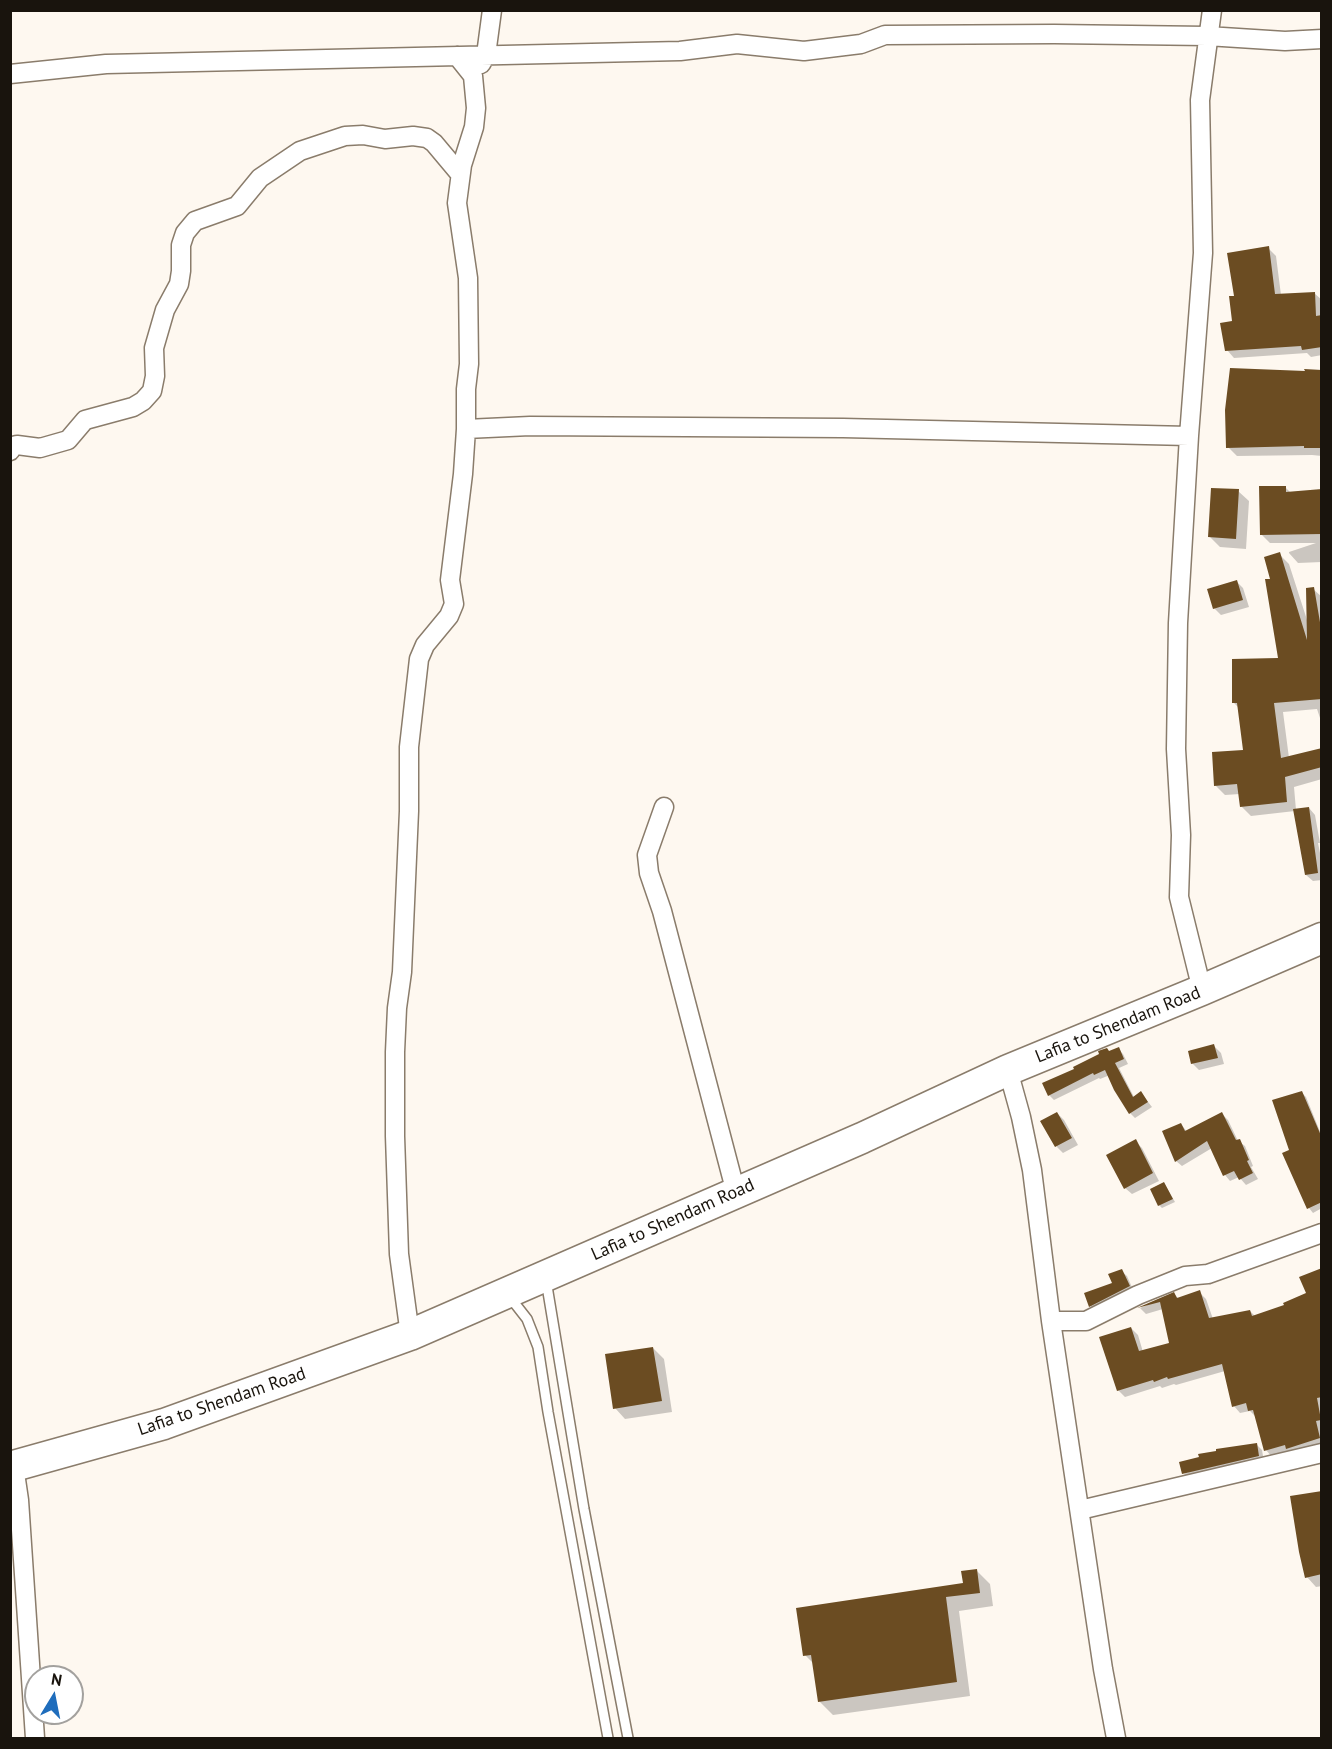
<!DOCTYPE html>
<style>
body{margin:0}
#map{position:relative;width:1332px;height:1749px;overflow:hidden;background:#fef8f0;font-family:"PT Sans",sans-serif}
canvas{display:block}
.frame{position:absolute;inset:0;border:12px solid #19140d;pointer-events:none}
.north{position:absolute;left:24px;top:1665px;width:60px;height:60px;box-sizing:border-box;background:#fff;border:2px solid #a3a19e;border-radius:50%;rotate:10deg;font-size:16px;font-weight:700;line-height:24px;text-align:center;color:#19140d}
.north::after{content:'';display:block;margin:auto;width:21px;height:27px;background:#1f6dbc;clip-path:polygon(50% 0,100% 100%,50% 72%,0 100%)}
</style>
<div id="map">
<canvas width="1332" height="1749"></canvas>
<div class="frame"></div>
<div class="north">N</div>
</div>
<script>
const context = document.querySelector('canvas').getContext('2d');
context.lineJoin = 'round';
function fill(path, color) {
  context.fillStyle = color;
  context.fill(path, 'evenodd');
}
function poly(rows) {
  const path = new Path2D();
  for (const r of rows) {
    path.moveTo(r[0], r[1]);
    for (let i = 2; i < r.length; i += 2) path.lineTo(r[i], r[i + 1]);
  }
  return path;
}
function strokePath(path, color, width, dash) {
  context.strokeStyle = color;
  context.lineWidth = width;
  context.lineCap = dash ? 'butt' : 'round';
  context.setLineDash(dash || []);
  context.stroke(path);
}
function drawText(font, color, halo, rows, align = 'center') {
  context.font = font + ' "PT Sans",sans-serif';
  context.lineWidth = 6;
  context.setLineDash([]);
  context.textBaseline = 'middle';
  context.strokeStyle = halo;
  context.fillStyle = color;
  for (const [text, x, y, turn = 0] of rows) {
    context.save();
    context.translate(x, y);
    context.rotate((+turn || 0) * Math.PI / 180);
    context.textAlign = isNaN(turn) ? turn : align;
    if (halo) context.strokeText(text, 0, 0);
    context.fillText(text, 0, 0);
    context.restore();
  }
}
fill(poly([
 [1268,248,1276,256,1281,295,1314,293,1322,300,1322,355,1311,357,1307,353,1234,358,1227,350,1234,322,1235,297],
 [1322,372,1322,456,1312,455,1237,456,1228,447],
 [1285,487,1291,493,1322,490,1322,562,1298,563,1289,553,1289,552,1316,543,1270,543,1261,534],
 [1238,491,1249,501,1246,549,1220,547,1210,537],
 [1279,554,1289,564,1308,623,1313,589,1322,597,1322,724,1317,709,1283,712,1289,758,1322,750,1322,779,1294,787,1296,810,1309,808,1315,815,1320,843,1318,843,1322,863,1322,880,1313,881,1306,875,1295,811,1251,816,1241,806,1240,794,1225,795,1215,785,1245,751,1239,708,1234,703,1280,660,1272,580],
 [1236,581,1243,588,1249,607,1221,615,1214,608],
 [1214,1046,1221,1053,1224,1064,1199,1070,1192,1063],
 [1118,1049,1123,1054,1128,1064,1119,1068,1134,1097,1141,1093,1152,1107,1135,1118,1130,1113,1110,1075,1100,1079,1099,1078,1054,1100,1049,1095,1109,1052],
 [1301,1092,1306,1097,1321,1134,1322,1208,1313,1213,1309,1208,1291,1150],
 [1057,1113,1064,1120,1078,1145,1063,1153,1057,1147,1042,1122],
 [1222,1114,1228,1120,1238,1141,1245,1146,1253,1166,1251,1167,1258,1179,1246,1185,1239,1177,1230,1181,1225,1175,1212,1148,1182,1166,1176,1161,1181,1124,1187,1132],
 [1135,1141,1142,1148,1159,1181,1132,1194,1125,1188],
 [1164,1183,1175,1202,1162,1208,1159,1205],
 [1121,1271,1127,1276,1134,1292,1096,1311,1090,1306,1114,1284],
 [1322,1274,1322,1447,1272,1457,1266,1450,1257,1418,1250,1411,1240,1413,1234,1406,1225,1371,1176,1385,1174,1384,1162,1388,1160,1386,1125,1397,1118,1390,1131,1328,1138,1335,1143,1352,1171,1344,1163,1309,1146,1314,1140,1308,1174,1294,1179,1299,1199,1292,1206,1299,1213,1319,1250,1311,1255,1316,1285,1306,1308,1294],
 [653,1348,664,1359,672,1412,625,1419,615,1408],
 [1256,1444,1262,1450,1264,1462,1189,1479,1184,1474],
 [1322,1493,1322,1586,1316,1587,1307,1577],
 [976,1570,990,1584,993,1606,959,1611,970,1696,833,1715,819,1701,814,1664,805,1655,965,1584]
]), '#0003');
fill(poly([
 [1269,246,1275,294,1315,292,1316,316,1322,315,1322,347,1302,350,1301,346,1225,351,1220,323,1232,321,1229,296,1234,296,1227,253],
 [1230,368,1305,371,1304,369,1322,370,1322,448,1304,448,1304,446,1226,448,1225,410],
 [1259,486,1286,486,1286,492,1322,489,1322,534,1260,535],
 [1211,488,1239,489,1236,539,1208,537],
 [1280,552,1307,640,1306,588,1314,587,1322,634,1322,699,1274,703,1281,758,1322,748,1322,767,1285,777,1287,802,1240,807,1237,784,1214,786,1212,752,1243,750,1237,703,1232,703,1232,659,1278,658,1265,579,1270,579,1264,557],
 [1237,580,1243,600,1213,609,1207,589],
 [1309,807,1318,873,1305,875,1293,809],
 [1214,1044,1218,1058,1191,1064,1188,1051],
 [1119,1047,1124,1059,1115,1063,1133,1097,1141,1091,1148,1102,1129,1114,1114,1090,1105,1070,1094,1075,1093,1073,1048,1096,1042,1083,1074,1069,1073,1067,1099,1054,1098,1051,1107,1048,1109,1051],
 [1302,1091,1322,1138,1322,1202,1307,1209,1282,1153,1289,1150,1272,1100],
 [1057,1112,1072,1138,1055,1147,1040,1121],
 [1222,1112,1236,1140,1240,1139,1249,1160,1247,1161,1253,1173,1239,1180,1234,1171,1223,1176,1207,1141,1175,1162,1162,1131,1181,1123,1185,1131],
 [1136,1139,1153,1173,1124,1189,1106,1155],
 [1164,1182,1173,1199,1158,1206,1150,1189],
 [1322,1268,1322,1397,1317,1398,1321,1420,1316,1421,1320,1438,1286,1449,1285,1445,1264,1451,1253,1410,1248,1411,1246,1403,1232,1407,1222,1364,1168,1379,1167,1377,1154,1382,1153,1380,1117,1391,1099,1337,1131,1327,1139,1351,1169,1343,1160,1302,1137,1308,1174,1292,1177,1298,1200,1290,1209,1318,1250,1310,1252,1316,1284,1305,1283,1303,1306,1293,1299,1277],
 [1122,1269,1130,1286,1089,1307,1084,1293,1112,1283,1108,1274],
 [653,1347,662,1401,613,1409,605,1354],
 [1257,1443,1259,1456,1182,1474,1179,1462,1199,1457,1198,1454,1216,1451,1216,1449],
 [1322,1491,1322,1574,1305,1578,1299,1552,1290,1496],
 [977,1569,980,1593,946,1597,957,1682,818,1702,811,1655,803,1656,796,1608,963,1583,961,1571]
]), '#6b4c22');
const service = poly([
 [546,1280,584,1509,628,1738],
 [509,1296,527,1319,538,1347,548,1412,608,1738]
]);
const minor = poly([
 [457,56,473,76,476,108,474,127,462,165,457,203,468,278,469,364,466,389,466,429],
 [481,64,486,55,492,10],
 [10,74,106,64,680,51,737,44,804,51,861,44,885,35,1054,34,1207,36,1285,41,1322,39],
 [10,451,13,446,17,445,40,448,68,440,85,420,133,407,143,401,152,391,155,376,154,348,165,310,179,284,181,271,181,245,185,233,195,221,237,206,260,178,300,151,345,136,363,135,385,139,413,136,427,138,434,143,460,174],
 [664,807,647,855,649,873,662,911,736,1193],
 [1202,990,1179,897,1181,835,1176,749,1178,623,1189,436,1203,253,1200,100,1212,10],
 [1008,1070,1021,1117,1032,1170,1051,1321,1103,1669,1116,1738],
 [1051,1321,1086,1321,1138,1295,1185,1276,1208,1274,1322,1233],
 [410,1335,399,1254,395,1136,395,1052,397,1008,402,972,409,811,409,747,419,659,425,645,449,616,454,604,450,580,463,474,466,429,530,426,843,428,1189,436],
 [14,1466,19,1500,35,1738],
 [1080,1510,1322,1453]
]);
const primary = poly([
 [10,1467,164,1424,410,1335,862,1138,1008,1070,1202,990,1322,938]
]);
strokePath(service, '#8a7c6b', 12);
strokePath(minor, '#8a7c6b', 21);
strokePath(primary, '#8a7c6b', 33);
strokePath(service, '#fff', 9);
strokePath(minor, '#fff', 18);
strokePath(primary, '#fff', 30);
drawText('18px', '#19140d', '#fff', [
 ["Lafia to Shendam Road",1118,1025,-22],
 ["Lafia to Shendam Road",673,1220,-24],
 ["Lafia to Shendam Road",222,1402,-19]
]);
</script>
